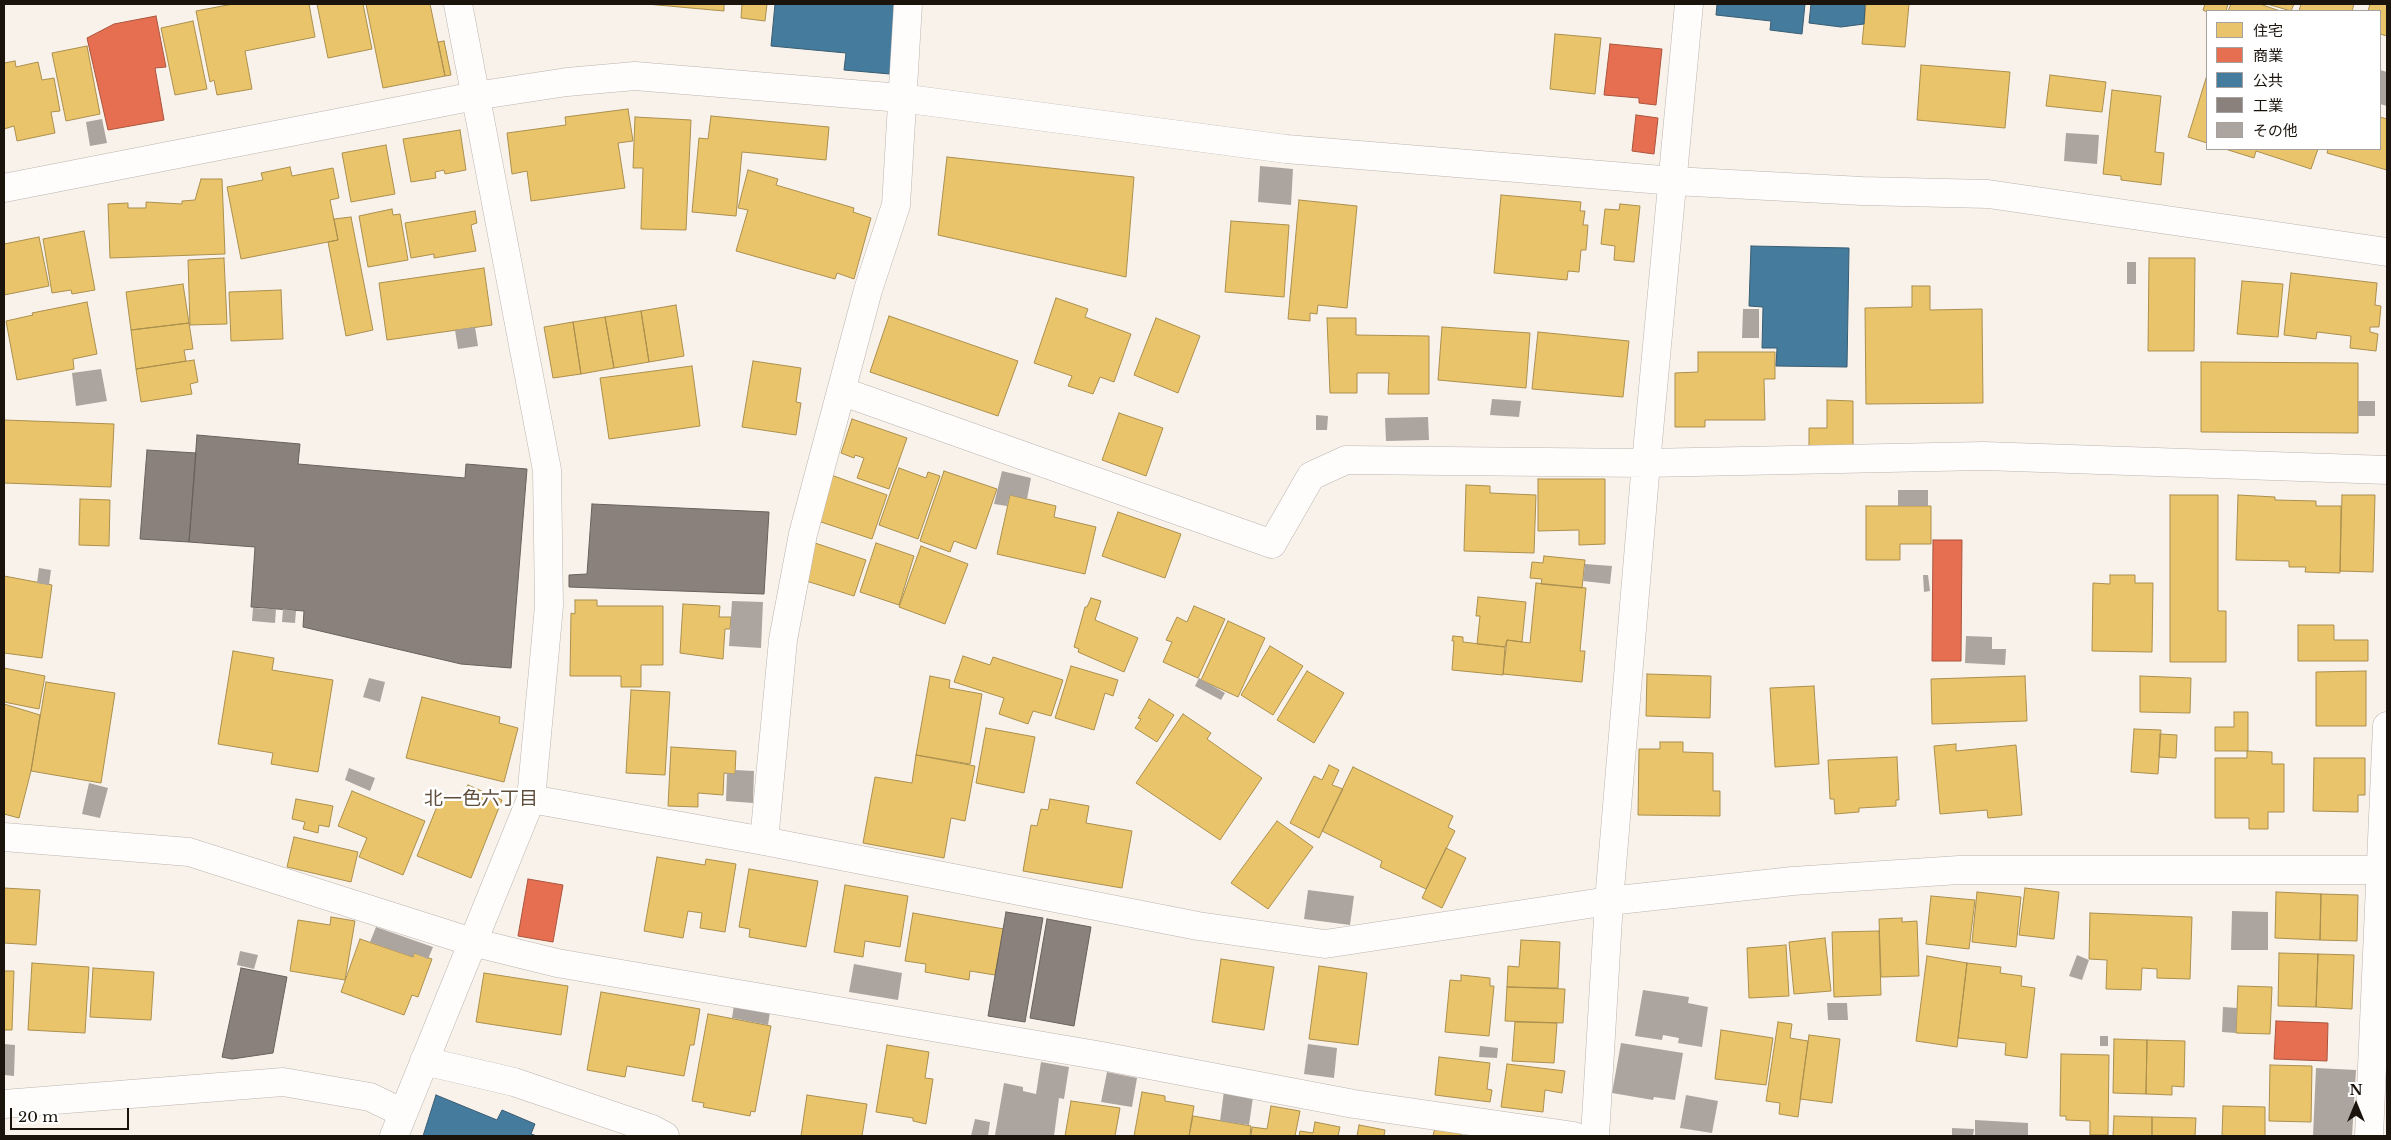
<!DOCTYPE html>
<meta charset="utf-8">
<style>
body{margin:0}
#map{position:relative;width:2391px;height:1140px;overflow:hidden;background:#f9f2eb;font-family:"Libre Baskerville","Noto Sans JP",serif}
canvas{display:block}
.frame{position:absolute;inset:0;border:5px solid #1b140d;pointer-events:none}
.legend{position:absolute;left:2206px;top:10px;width:175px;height:140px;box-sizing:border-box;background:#fff;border:1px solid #a4a19e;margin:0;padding:6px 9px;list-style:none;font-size:15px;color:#1b140d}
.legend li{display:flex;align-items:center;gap:10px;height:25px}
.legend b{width:25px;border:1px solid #a4a19e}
.north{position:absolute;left:2331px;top:1080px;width:50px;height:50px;-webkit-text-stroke:4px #fff;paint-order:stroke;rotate:0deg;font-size:14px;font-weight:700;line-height:20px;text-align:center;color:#1b140d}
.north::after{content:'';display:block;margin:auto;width:18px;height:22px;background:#1b140d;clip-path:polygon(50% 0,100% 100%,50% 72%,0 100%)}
.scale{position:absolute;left:10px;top:1108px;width:119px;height:22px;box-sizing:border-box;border:2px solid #1b140d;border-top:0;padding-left:6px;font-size:15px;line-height:18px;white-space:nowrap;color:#1b140d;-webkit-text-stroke:4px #fff;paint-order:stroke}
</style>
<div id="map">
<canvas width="2391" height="1140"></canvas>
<div class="frame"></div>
<ul class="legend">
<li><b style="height:14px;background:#e9c46a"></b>住宅</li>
<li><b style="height:14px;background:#e76f51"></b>商業</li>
<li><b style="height:14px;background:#457b9d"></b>公共</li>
<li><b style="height:14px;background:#8a817c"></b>工業</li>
<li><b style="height:14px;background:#aca59f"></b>その他</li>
</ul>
<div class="north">N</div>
<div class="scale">20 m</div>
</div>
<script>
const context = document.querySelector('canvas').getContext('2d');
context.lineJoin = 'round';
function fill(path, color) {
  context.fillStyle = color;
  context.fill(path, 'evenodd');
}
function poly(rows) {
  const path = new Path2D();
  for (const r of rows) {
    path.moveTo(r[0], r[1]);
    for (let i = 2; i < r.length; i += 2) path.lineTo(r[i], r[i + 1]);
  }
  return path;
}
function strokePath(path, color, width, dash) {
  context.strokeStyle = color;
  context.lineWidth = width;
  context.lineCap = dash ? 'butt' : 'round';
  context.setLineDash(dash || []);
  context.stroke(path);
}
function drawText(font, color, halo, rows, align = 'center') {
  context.font = font + ' "Libre Baskerville","Noto Sans JP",serif';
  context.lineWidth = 5;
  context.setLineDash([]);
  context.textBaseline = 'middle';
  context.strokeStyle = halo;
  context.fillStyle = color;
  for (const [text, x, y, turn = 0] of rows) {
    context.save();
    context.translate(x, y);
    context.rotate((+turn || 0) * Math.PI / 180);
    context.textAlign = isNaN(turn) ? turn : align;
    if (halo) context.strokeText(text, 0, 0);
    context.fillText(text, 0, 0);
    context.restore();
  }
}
const homes = poly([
 [233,4,309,4,315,37,245,51,252,89,217,95,214,80,210,82,196,11,233,4],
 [317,4,363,4,372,49,328,58,317,4],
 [366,4,430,4,445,76,383,88,366,4],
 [646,4,724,4,724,11,646,4],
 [742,4,767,4,765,21,741,18,742,4],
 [1866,4,1909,4,1905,47,1862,44,1866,4],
 [2205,4,2228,4,2226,11,2207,12,2203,10,2205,4],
 [2231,4,2260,4,2280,11,2228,11,2231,4],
 [2267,4,2294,4,2291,11,2267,4],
 [2301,4,2354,4,2352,11,2299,11,2301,4],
 [2370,4,2387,4,2387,36,2380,34,2380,11,2368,11,2370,4],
 [193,21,207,89,175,95,161,28,193,21],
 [1555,34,1601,38,1595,94,1550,89,1555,34],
 [444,41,451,75,445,76,438,42,444,41],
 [87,46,100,114,66,121,52,53,87,46],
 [15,61,16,67,38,62,42,80,54,78,60,111,51,112,55,133,17,141,14,126,4,129,4,63,15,61],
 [1921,65,2010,72,2005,128,1917,120,1921,65],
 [2050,75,2106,82,2102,112,2046,106,2050,75],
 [2207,75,2207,143,2188,137,2207,75],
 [2112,90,2161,96,2155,152,2164,153,2161,185,2121,180,2121,176,2103,174,2112,90],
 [628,109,633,141,618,143,625,188,531,201,527,171,512,174,507,133,566,125,565,117,628,109],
 [711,116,829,127,826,160,742,152,736,216,692,212,699,138,708,139,711,116],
 [635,117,691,120,686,230,641,229,643,168,633,168,635,117],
 [2380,117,2387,119,2387,170,2327,153,2328,149,2380,149,2380,117],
 [460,130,466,170,445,174,444,170,435,172,436,178,411,182,403,139,460,130],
 [386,145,395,194,351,202,342,153,386,145],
 [2225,149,2318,149,2311,169,2256,151,2254,158,2225,149],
 [947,157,1134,177,1126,277,938,235,947,157],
 [290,167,292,176,333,168,339,198,330,200,338,240,241,259,227,187,263,180,261,173,290,167],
 [748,170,778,179,776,185,854,208,853,212,871,218,854,279,837,273,835,279,736,251,748,210,738,208,748,170],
 [201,179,222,179,225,254,110,258,108,204,128,203,128,208,146,208,146,202,182,204,182,201,195,200,201,179],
 [1501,195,1581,202,1580,211,1585,211,1583,225,1588,225,1586,250,1581,250,1579,272,1568,271,1567,280,1494,273,1501,195],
 [1299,200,1357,206,1347,308,1318,305,1317,314,1310,313,1310,321,1288,319,1299,200],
 [1620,204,1640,206,1634,262,1614,260,1615,246,1601,244,1605,209,1619,210,1620,204],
 [392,209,393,215,400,214,408,260,368,267,359,216,392,209],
 [475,211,477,223,471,225,476,251,434,258,434,254,411,258,405,223,475,211],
 [351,217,373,330,346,336,328,242,338,240,334,219,351,217],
 [1231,221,1289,225,1284,297,1225,292,1231,221],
 [84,231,95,290,72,294,71,290,52,293,43,239,84,231],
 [39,237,49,286,4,295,4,244,39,237],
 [224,258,227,324,190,325,188,260,224,258],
 [2149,258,2195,258,2194,351,2148,351,2149,258],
 [484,268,492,325,387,340,379,283,484,268],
 [2291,273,2377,283,2375,305,2381,306,2379,327,2370,327,2370,332,2378,334,2376,351,2350,348,2351,336,2317,332,2316,339,2284,335,2291,273],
 [2242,281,2283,284,2278,337,2237,334,2242,281],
 [183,284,189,323,131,330,126,292,183,284],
 [1912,286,1930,286,1930,310,1982,309,1983,403,1866,404,1865,308,1912,307,1912,286],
 [281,290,283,339,231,341,229,292,281,290],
 [1056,298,1088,309,1085,317,1131,334,1114,382,1100,377,1093,394,1068,386,1072,376,1034,363,1056,298],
 [87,302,97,354,73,359,74,369,17,380,6,321,33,315,32,313,87,302],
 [676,305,684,356,649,362,641,311,676,305],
 [641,311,649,362,614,368,605,317,641,311],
 [889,316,1018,361,998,416,870,372,889,316],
 [605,317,614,368,581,374,573,322,605,317],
 [1156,318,1200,336,1178,393,1134,375,1156,318],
 [1327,318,1356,318,1356,335,1429,336,1429,394,1388,394,1389,373,1357,373,1357,393,1330,393,1327,318],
 [573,322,581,374,553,378,544,327,573,322],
 [189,323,193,349,184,350,186,361,136,369,131,330,189,323],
 [1442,327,1530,333,1526,388,1438,380,1442,327],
 [1538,332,1629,341,1623,397,1532,389,1538,332],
 [1698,352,1775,352,1775,379,1764,379,1765,420,1705,420,1705,427,1675,427,1675,373,1698,372,1698,352],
 [194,360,198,382,190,384,192,394,141,402,136,369,194,360],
 [753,361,801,368,796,402,801,403,796,435,742,427,753,361],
 [2201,362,2358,363,2358,433,2201,432,2201,362],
 [692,366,700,426,609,439,600,378,692,366],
 [1827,400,1853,401,1853,446,1809,446,1809,428,1827,428,1827,400],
 [1119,413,1163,428,1146,476,1102,460,1119,413],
 [852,419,907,438,889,489,857,478,864,458,855,455,854,458,841,453,852,419],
 [4,420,114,424,111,487,4,483,4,420],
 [899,468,926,478,928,472,940,476,918,539,879,525,899,468],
 [944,471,997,489,976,549,954,541,950,552,920,541,944,471],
 [831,475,887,495,872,539,815,520,831,475],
 [1538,479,1605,479,1605,544,1579,545,1579,530,1538,531,1538,479],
 [1466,485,1490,486,1490,493,1536,495,1534,553,1464,551,1466,485],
 [1010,495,1056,506,1054,517,1096,527,1085,574,997,554,1010,495],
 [2170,495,2218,495,2218,611,2226,611,2226,662,2170,662,2170,495],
 [2238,495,2275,497,2275,500,2316,501,2316,506,2341,506,2340,573,2305,572,2306,567,2289,567,2289,561,2236,560,2238,495],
 [2342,495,2375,495,2373,572,2340,571,2342,495],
 [80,499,110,500,109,546,79,545,80,499],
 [1866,506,1931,506,1931,544,1900,544,1900,560,1866,560,1866,506],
 [1118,512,1181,534,1165,578,1102,556,1118,512],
 [812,542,866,560,854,596,800,579,812,542],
 [876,543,914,556,899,605,860,592,876,543],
 [921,546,968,564,945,624,899,607,921,546],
 [1544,556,1585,560,1582,588,1541,584,1542,579,1530,578,1532,562,1543,563,1544,556],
 [2110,575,2135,575,2135,583,2153,583,2152,652,2092,651,2093,583,2110,584,2110,575],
 [4,576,52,585,42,658,4,653,4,576],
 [1536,583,1586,588,1580,651,1585,651,1582,682,1503,674,1507,640,1530,643,1536,583],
 [1478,597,1526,602,1522,642,1507,640,1505,647,1477,644,1480,616,1476,616,1478,597],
 [1091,598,1101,601,1095,620,1138,638,1124,672,1078,652,1079,649,1074,647,1085,607,1087,607,1091,598],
 [575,600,597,600,597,606,663,606,663,665,641,665,641,687,621,687,621,676,570,676,571,613,575,614,575,600],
 [683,604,720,606,719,617,731,617,730,629,725,629,723,659,680,653,683,604],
 [1194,606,1225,619,1198,678,1163,662,1172,642,1166,640,1177,617,1187,622,1194,606],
 [1228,621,1265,638,1238,697,1201,680,1228,621],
 [2298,625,2334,625,2334,640,2368,640,2368,661,2298,661,2298,625],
 [1453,636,1463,637,1463,642,1505,647,1503,675,1452,670,1454,641,1452,641,1453,636],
 [1270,646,1303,666,1273,715,1241,695,1270,646],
 [233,651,274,658,272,670,333,680,318,772,271,764,273,753,218,744,233,651],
 [963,656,990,665,993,657,1063,680,1051,716,1033,711,1028,724,999,714,1004,698,954,682,963,656],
 [1071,666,1118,680,1113,696,1105,693,1094,730,1055,718,1071,666],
 [4,668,45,676,39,709,4,702,4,668],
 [1307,671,1344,693,1314,743,1277,720,1307,671],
 [2366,671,2366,726,2316,726,2316,672,2366,671],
 [1647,674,1711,676,1710,718,1646,716,1647,674],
 [930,676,950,680,949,688,982,694,970,764,916,755,930,676],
 [2025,676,2027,721,1932,724,1931,679,2025,676],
 [2140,676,2191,678,2190,713,2140,712,2140,676],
 [46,682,115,693,101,783,31,771,46,682],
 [1814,686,1819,764,1775,767,1770,688,1814,686],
 [631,690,670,692,665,775,626,773,631,690],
 [422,697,500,717,499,723,518,728,504,782,406,758,422,697],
 [1149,699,1174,715,1157,742,1135,728,1141,719,1138,718,1149,699],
 [4,704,40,715,31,771,19,818,4,814,4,704],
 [2234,712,2248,712,2248,751,2215,751,2215,727,2234,727,2234,712],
 [1183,714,1211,733,1207,739,1262,778,1220,840,1136,783,1183,714],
 [986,728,1035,737,1024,793,976,783,986,728],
 [2134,729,2161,730,2158,774,2131,772,2134,729],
 [2160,734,2177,735,2176,758,2159,757,2160,734],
 [1660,742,1683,742,1683,752,1713,753,1713,791,1720,791,1720,816,1638,815,1639,749,1660,749,1660,742],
 [1956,744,1956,751,2016,745,2022,815,1988,818,1987,810,1940,814,1934,746,1956,744],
 [671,747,736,751,735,774,724,773,723,795,698,793,698,807,668,806,671,747],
 [2247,751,2272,752,2272,764,2284,764,2284,812,2268,812,2268,829,2249,829,2249,818,2215,818,2215,758,2247,758,2247,751],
 [916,755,975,766,965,821,951,818,944,858,863,843,875,777,912,783,916,755],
 [1897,757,1899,800,1896,800,1896,806,1859,808,1859,812,1835,814,1834,799,1830,799,1828,760,1897,757],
 [2314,758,2365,758,2365,795,2358,795,2358,812,2313,811,2314,758],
 [1329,765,1339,770,1332,785,1343,789,1319,838,1290,823,1314,776,1322,780,1329,765],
 [1353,767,1453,816,1448,827,1455,831,1426,889,1380,867,1382,861,1322,831,1353,767],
 [468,785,502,800,471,878,417,856,442,794,461,801,468,785],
 [352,791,425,821,403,875,359,857,367,838,338,826,352,791],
 [296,799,333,806,329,827,319,825,318,833,303,829,305,822,292,819,296,799],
 [1050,799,1089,806,1086,823,1132,831,1122,888,1023,871,1031,825,1037,826,1041,809,1048,810,1050,799],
 [1277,821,1313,847,1268,909,1231,883,1277,821],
 [294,837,358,852,351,882,287,867,294,837],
 [1446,848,1466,858,1442,908,1422,898,1446,848],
 [657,857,705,865,706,859,736,864,725,932,700,928,702,913,688,911,683,938,644,931,657,857],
 [749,869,818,881,806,947,749,937,750,929,739,927,749,869],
 [845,885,908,896,900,947,865,941,863,957,834,952,845,885],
 [4,888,40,890,36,945,4,943,4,888],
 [2025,888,2059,892,2054,939,2019,935,2025,888],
 [1977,892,2021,897,2016,947,1972,942,1977,892],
 [2276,892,2321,894,2320,940,2275,938,2276,892],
 [2321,894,2358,895,2357,941,2320,940,2321,894],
 [1931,896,1975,900,1969,949,1926,944,1931,896],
 [913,913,1004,929,995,975,970,971,969,980,925,972,926,964,905,961,913,913],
 [2090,913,2192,917,2190,979,2157,978,2157,969,2142,968,2141,990,2106,989,2107,960,2089,959,2090,913],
 [331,917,355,921,345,980,290,971,298,920,330,925,331,917],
 [1902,918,1902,922,1917,921,1919,976,1881,977,1879,919,1902,918],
 [1879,931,1881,995,1834,997,1832,932,1879,931],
 [1825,938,1831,991,1794,994,1789,942,1825,938],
 [360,939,413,957,414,953,432,959,418,997,412,995,404,1015,341,992,360,939],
 [1521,940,1560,942,1558,988,1507,987,1508,966,1519,967,1521,940],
 [1786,945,1789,996,1749,998,1747,948,1786,945],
 [2279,953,2318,954,2316,1007,2278,1006,2279,953],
 [2318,954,2354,955,2352,1009,2316,1007,2318,954],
 [1927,956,1967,963,1957,1047,1916,1041,1927,956],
 [1221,959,1274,967,1264,1030,1212,1022,1221,959],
 [32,963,89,967,85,1033,28,1030,32,963],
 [1967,963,2001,967,2000,973,2022,976,2021,986,2035,988,2027,1058,2005,1055,2006,1043,1958,1038,1967,963],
 [1319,966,1367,973,1358,1045,1309,1039,1319,966],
 [93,968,154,972,151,1020,90,1017,93,968],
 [4,971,14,971,12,1030,4,1030,4,971],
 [484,973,568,986,561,1035,476,1022,484,973],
 [1461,975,1490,978,1490,986,1494,986,1489,1036,1445,1032,1450,980,1461,981,1461,975],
 [2238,986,2272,987,2270,1034,2236,1033,2238,986],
 [1507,987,1565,989,1563,1023,1505,1021,1507,987],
 [601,992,700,1009,694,1045,690,1045,684,1076,627,1066,625,1077,587,1070,601,992],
 [708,1014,771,1026,755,1112,751,1111,750,1116,703,1107,704,1103,692,1101,708,1014],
 [1515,1022,1557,1023,1554,1063,1512,1061,1515,1022],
 [1778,1022,1792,1024,1790,1038,1808,1041,1798,1117,1779,1114,1780,1103,1766,1101,1778,1022],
 [1721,1030,1773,1038,1766,1085,1715,1079,1721,1030],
 [1809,1035,1840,1039,1832,1103,1800,1099,1809,1035],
 [2114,1039,2147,1040,2146,1094,2113,1093,2114,1039],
 [2147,1040,2185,1041,2184,1087,2172,1086,2172,1095,2146,1094,2147,1040],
 [887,1045,929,1052,925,1078,933,1079,926,1124,913,1121,913,1118,876,1112,887,1045],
 [2061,1054,2109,1055,2108,1135,2090,1135,2090,1121,2066,1120,2066,1116,2060,1116,2061,1054],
 [1439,1057,1490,1063,1487,1089,1492,1090,1490,1102,1435,1095,1439,1057],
 [1507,1064,1565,1071,1562,1093,1545,1090,1543,1112,1501,1107,1507,1064],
 [2270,1065,2312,1066,2311,1122,2269,1121,2270,1065],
 [1142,1092,1165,1096,1165,1101,1194,1106,1189,1136,1134,1136,1142,1092],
 [807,1095,867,1104,862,1136,801,1136,807,1095],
 [1071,1101,1120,1108,1115,1136,1065,1136,1071,1101],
 [1271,1106,1300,1111,1295,1136,1251,1136,1252,1127,1267,1129,1271,1106],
 [2223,1106,2265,1107,2265,1136,2222,1136,2223,1106],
 [1193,1116,1251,1126,1250,1136,1189,1136,1193,1116],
 [2114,1116,2152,1117,2152,1136,2113,1136,2114,1116],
 [2152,1117,2196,1118,2195,1136,2152,1136,2152,1117],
 [1315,1122,1340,1127,1338,1136,1299,1136,1300,1131,1313,1133,1315,1122],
 [1359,1125,1385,1130,1384,1136,1357,1136,1359,1125],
 [1435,1127,1461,1131,1461,1136,1433,1136,1435,1127]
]);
fill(homes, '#e9c46a');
strokePath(homes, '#ab8f4e', 1);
const shops = poly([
 [156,16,166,67,155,68,164,120,108,130,87,38,114,24,156,16],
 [1610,44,1662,49,1656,105,1639,103,1639,98,1604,95,1610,44],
 [1636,115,1658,118,1654,154,1632,151,1636,115],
 [1933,540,1962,540,1961,661,1932,661,1933,540],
 [528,879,563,885,553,942,518,936,528,879],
 [2276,1021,2328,1023,2327,1061,2274,1059,2276,1021]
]);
fill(shops, '#e76f51');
strokePath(shops, '#aa543d', 1);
const public = poly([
 [775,4,896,4,890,74,844,70,846,53,771,46,775,4],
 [1717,4,1805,4,1802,34,1770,30,1771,21,1716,15,1717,4],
 [1811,4,1865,4,1864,24,1841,27,1809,23,1811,4],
 [1751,246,1849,248,1847,367,1776,366,1777,348,1762,348,1763,307,1749,306,1751,246],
 [436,1095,497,1120,502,1110,535,1124,531,1134,537,1136,423,1136,436,1095]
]);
fill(public, '#457b9d');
strokePath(public, '#385c72', 1);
const industry = poly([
 [197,435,300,444,298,464,465,478,466,464,527,469,511,668,461,664,303,627,304,611,251,607,255,547,189,542,197,435],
 [147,450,196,453,189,542,140,539,147,450],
 [592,504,769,512,764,594,569,587,569,575,587,574,592,504],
 [1006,912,1043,918,1025,1022,988,1016,1006,912],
 [1047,919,1091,927,1074,1026,1030,1018,1047,919],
 [241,968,287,977,273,1053,232,1059,222,1057,241,968]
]);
fill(industry, '#8a817c');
strokePath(industry, '#69605b', 1);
fill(poly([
 [2380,70,2387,72,2387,106,2380,104],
 [102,119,107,143,90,146,86,122],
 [2066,133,2099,135,2097,164,2064,161],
 [1260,166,1293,169,1291,205,1258,202],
 [2127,262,2136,262,2136,284,2127,284],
 [1743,309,1759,309,1759,338,1742,338],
 [475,327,478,346,458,349,455,330],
 [101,369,107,401,76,406,72,373],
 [1492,399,1521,401,1519,417,1490,415],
 [2358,401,2375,401,2375,416,2358,416],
 [1316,415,1328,416,1327,430,1316,430],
 [1428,417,1429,440,1386,441,1385,418],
 [1002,471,1031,478,1027,499,1010,495,1007,506,994,504],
 [1898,490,1928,490,1928,506,1898,506],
 [1585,564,1612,566,1610,584,1583,581],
 [39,568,51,570,49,585,37,583],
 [1923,575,1928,575,1930,591,1924,592],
 [732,601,763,602,761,648,729,646],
 [253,608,276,609,275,623,252,621],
 [283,609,296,611,295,623,282,622],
 [1966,636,1992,637,1992,649,2006,649,2005,665,1965,663],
 [369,678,385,682,380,702,363,697],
 [1199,678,1225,693,1221,700,1195,686],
 [349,768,375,778,370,791,345,780],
 [735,770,754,771,753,803,726,801,727,773,735,774],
 [89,783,108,788,100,818,82,814],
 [1308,890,1354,896,1350,925,1304,919],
 [2232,911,2268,912,2268,950,2231,950],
 [376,927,433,947,428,959,414,953,413,957,370,942],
 [240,951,258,955,254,969,237,965],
 [2077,955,2089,960,2082,980,2069,976],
 [854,964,902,973,898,1000,849,992],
 [1643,990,1689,997,1688,1003,1708,1007,1702,1047,1678,1043,1679,1038,1663,1035,1662,1040,1635,1036],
 [1827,1003,1847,1003,1848,1020,1828,1020],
 [734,1005,770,1012,768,1025,732,1018],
 [2223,1007,2237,1008,2236,1033,2222,1032],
 [2100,1036,2108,1036,2108,1046,2100,1046],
 [1621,1043,1683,1053,1675,1100,1654,1097,1653,1100,1612,1093],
 [4,1044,15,1045,14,1076,4,1075],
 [1308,1044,1337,1048,1334,1078,1304,1074],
 [1480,1046,1498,1048,1497,1058,1479,1057],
 [1041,1062,1069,1067,1064,1099,1059,1098,1054,1136,995,1135,1004,1083,1023,1087,1023,1091,1036,1094],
 [2316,1068,2356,1070,2352,1136,2313,1136],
 [1107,1072,1137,1078,1132,1107,1101,1102],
 [1224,1091,1253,1097,1249,1125,1220,1121],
 [1686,1095,1718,1101,1712,1133,1680,1128],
 [975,1119,990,1122,988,1136,971,1136],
 [1975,1120,2028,1123,2028,1136,1975,1136],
 [1952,1128,1974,1129,1973,1136,1952,1136]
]), '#aca59f');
const minor = poly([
 [4,188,475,96,567,82,635,76,901,98,1286,149,1674,181,1862,191,1988,194,2387,252],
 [841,391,1272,544,1311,476,1346,460,1646,463,1984,456,2387,470],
 [531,799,764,841,1198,926,1325,944,1609,901,1793,881,1959,870,2387,870],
 [4,837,189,852,472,942,557,963,1102,1056,1354,1104,1574,1136],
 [764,841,783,640,803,534,868,290,896,205,908,4],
 [424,1061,514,1082,652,1129,665,1136],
 [4,1104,283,1082,370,1097,403,1113],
 [394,1136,531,799,549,606,547,470,458,4],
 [1595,1136,1609,901,1646,463,1689,4],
 [2369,1136,2387,726]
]);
strokePath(minor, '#bbb4ae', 29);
strokePath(minor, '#fefdfc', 28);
drawText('19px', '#604e3c', '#fff', [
 ["北一色六丁目",481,800]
]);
</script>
